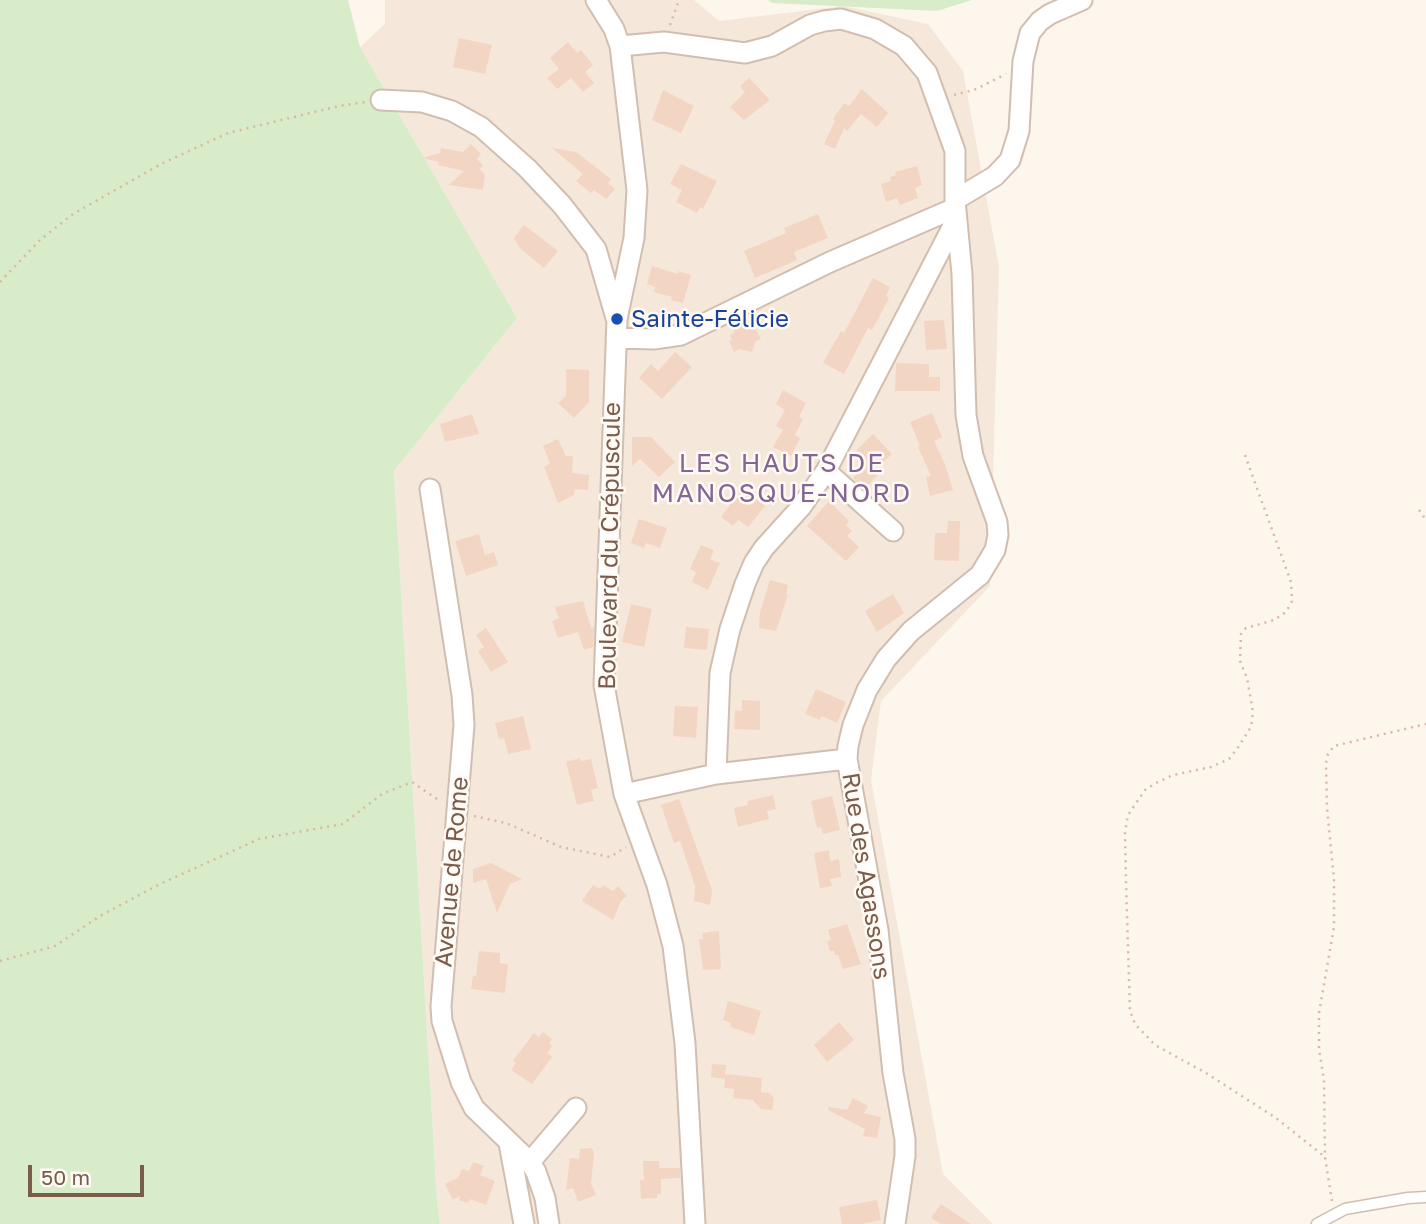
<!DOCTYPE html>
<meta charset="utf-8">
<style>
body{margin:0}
#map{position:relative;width:1426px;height:1224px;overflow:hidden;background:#fdf6ec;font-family:"Golos Text",sans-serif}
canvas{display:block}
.scale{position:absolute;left:28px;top:1165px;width:116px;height:32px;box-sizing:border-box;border:4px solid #7a5c4d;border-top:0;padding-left:9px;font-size:21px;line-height:24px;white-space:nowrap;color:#7a5c4d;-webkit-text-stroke:5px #fffaf3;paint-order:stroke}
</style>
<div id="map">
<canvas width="1426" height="1224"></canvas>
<div class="scale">50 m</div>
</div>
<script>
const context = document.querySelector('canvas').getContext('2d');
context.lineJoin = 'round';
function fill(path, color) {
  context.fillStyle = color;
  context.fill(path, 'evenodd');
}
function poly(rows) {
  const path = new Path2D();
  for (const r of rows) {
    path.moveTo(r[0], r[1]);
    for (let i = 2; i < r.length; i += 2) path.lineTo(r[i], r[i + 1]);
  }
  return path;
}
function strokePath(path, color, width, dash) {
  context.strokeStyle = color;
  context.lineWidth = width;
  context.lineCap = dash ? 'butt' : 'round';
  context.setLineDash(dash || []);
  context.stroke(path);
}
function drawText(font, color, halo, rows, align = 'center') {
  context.font = font + ' "Golos Text",sans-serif';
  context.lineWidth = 5;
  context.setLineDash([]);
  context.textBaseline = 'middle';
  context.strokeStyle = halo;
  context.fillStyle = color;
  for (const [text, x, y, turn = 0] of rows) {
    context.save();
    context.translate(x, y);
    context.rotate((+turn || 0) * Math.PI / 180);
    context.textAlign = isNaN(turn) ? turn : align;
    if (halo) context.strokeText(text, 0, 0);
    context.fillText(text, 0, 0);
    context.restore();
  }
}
fill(poly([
 [385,0,694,0,719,21,843,6,928,24,963,71,999,267,990,586,881,701,871,780,943,1174,993,1224,440,1224,437,1201,394,471,517,318,360,47,385,24]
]), '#f5e8da');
fill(poly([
 [0,0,348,0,360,47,517,318,394,471,437,1201,440,1224,0,1224],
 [768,0,972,0,937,11,772,3]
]), '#d8ecc9');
fill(poly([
 [459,38,492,45,485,74,453,67],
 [568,42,577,53,581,50,593,65,585,72,594,83,583,92,571,78,557,89,547,78,559,69,550,58],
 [749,78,770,100,744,120,730,107,745,92,740,86],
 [862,89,888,113,877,127,861,114,847,131,844,128,835,149,824,144,835,121,833,119,844,103,849,106],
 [663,90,694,106,681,133,652,120],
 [471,144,481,154,477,159,483,165,480,169,485,175,483,190,449,185,464,171,438,165,439,162,423,158,440,153,441,148,463,152],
 [552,148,576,152,611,179,608,183,615,189,606,199,594,190,591,193,576,181,583,174],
 [681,164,717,181,703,209,700,207,697,213,676,202,682,190,670,184],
 [917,166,922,185,915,188,918,198,900,205,897,198,886,202,881,184,891,181,890,177,896,175,895,172],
 [818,214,828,238,794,252,797,260,755,278,744,251,786,233,784,228],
 [524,225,558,251,544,268,520,248,514,238],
 [652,266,678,274,678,271,691,275,683,303,671,300,672,297,654,292,655,287,647,284],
 [873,278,890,287,886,296,889,298,872,330,868,328,844,374,823,363,841,331,844,333],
 [944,320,947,349,926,350,924,321],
 [753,324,761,339,755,342,752,352,739,349,734,352,729,341,732,340,730,335,735,332,733,330,744,325,746,328],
 [675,352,692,367,662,399,639,378,651,364,658,371],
 [896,363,929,364,929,377,940,377,940,391,895,391],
 [566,369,589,370,589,402,574,418,558,403,566,396],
 [783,390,806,403,799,417,803,419,795,435,800,438,791,456,773,447,783,430,776,426,785,410,776,404],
 [932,413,942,437,934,441,945,464,953,490,930,496,926,477,931,476,918,447,920,446,910,422],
 [472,414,479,434,445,442,440,424],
 [873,434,892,454,876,469,880,473,864,489,853,478,864,464,854,453],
 [632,437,651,437,675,462,659,477,640,459,632,466],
 [558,439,566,456,573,456,572,473,589,475,588,490,575,489,574,495,558,503,544,467,550,463,543,446],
 [743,488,765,506,748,527,738,520,733,526,721,517],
 [829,501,849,521,846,525,852,531,847,536,859,547,846,561,807,526],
 [639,519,667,528,660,548,646,543,644,548,631,543],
 [948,521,960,521,959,561,934,560,935,533,947,533],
 [479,534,485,555,494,552,498,565,466,576,455,541],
 [701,545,714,550,710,559,720,563,708,590,692,582,696,572,690,569],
 [770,580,788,585,786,595,788,595,776,631,759,628,760,612],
 [893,594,904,613,877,632,865,611],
 [583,601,591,628,594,627,593,647,584,650,578,632,558,638,552,621,559,618,555,607],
 [631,604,652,609,644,647,622,642],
 [686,627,709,629,707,650,684,648],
 [486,628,508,662,491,672,478,651,484,647,476,635],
 [816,689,846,702,837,723,822,716,820,720,805,714],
 [742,700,760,701,760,730,734,729,735,710,742,711],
 [675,706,698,707,696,738,673,736],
 [523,716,531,749,508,754,504,738,499,739,495,723],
 [580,758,581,761,591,759,598,788,591,790,594,801,577,805,566,762],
 [773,795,776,809,767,811,769,819,738,827,734,808,748,805,747,801],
 [832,796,840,830,823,834,821,827,817,828,811,801],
 [679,799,712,890,710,905,694,901,695,886,680,841,674,843,661,805],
 [829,850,830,861,839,859,841,877,830,879,832,886,820,888,814,853],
 [491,863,522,879,510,884,497,913,486,879,473,883,473,869],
 [593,885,600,889,603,885,613,891,618,886,627,896,621,901,613,920,582,901],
 [847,924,861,964,843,969,838,955,835,955,834,951,830,951,827,941,831,940,828,930],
 [719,931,721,969,703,970,699,939,703,939,702,933],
 [479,951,500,953,500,963,508,964,505,993,471,989,473,976,476,976],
 [728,1001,761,1011,754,1035,730,1027,731,1023,723,1020],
 [839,1022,854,1040,827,1062,814,1045],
 [543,1032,552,1039,549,1043,552,1046,547,1053,552,1057,532,1084,511,1070,516,1063,513,1061,534,1033,539,1037],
 [712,1064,726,1065,725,1074,762,1078,761,1092,769,1093,774,1098,772,1110,761,1109,753,1100,733,1098,734,1089,724,1088,725,1079,711,1077],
 [853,1098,868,1106,864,1113,881,1117,877,1138,863,1136,865,1129,828,1110,829,1107,847,1110],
 [592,1148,594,1153,591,1184,596,1195,578,1202,573,1188,566,1190,570,1158,579,1159,580,1149],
 [643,1161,659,1161,660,1168,680,1168,680,1178,661,1179,661,1194,657,1194,657,1198,641,1199,640,1180,644,1180],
 [473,1162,484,1166,480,1175,495,1181,486,1205,470,1199,468,1203,459,1200,460,1196,453,1200,445,1184,458,1178,462,1169,469,1171],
 [877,1200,881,1220,862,1224,842,1224,839,1207],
 [941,1204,971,1224,941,1224,931,1218]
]), '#f3d5c3');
const service = poly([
 [1317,1224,1345,1209,1408,1198,1426,1197]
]);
const minor = poly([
 [596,0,614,29,620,46,637,190,634,238,617,319,604,685,624,794,657,885,673,946,685,1043,695,1224],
 [620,46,664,42,745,53,772,46,810,25,824,21,841,19,875,29,904,46,927,73,955,151,955,200],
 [381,100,422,102,452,111,481,127,527,168,562,205,596,249,616,318],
 [616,338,654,339,681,335,830,262,955,208],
 [826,471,893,531],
 [430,489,462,695,464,725,441,1006,442,1021,461,1082,474,1108,530,1162,536,1172,545,1198,549,1224],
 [716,774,720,673,730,629,745,584,754,563,764,548,801,507,826,471,956,220],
 [624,794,716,774,847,759],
 [509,1143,524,1224],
 [530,1162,576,1108],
 [895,1224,905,1156,905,1139,893,1073,878,930,847,759,848,746,853,725,867,690,886,659,911,631,980,575,995,550,998,535,997,522,973,456,966,415,962,274,955,200,995,176,1010,160,1019,131,1023,61,1030,33,1040,21,1050,14,1082,0]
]);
strokePath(service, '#d1beb0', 13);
strokePath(minor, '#d1beb0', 23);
strokePath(poly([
 [670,25,679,0],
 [954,95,974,90,1006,74],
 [0,282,40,240,73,214,161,164,228,133,339,106,366,102],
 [1245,455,1291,582,1292,601,1286,612,1274,620,1246,628,1241,634,1240,661,1247,678,1253,712,1251,727,1237,749,1229,759,1211,767,1173,775,1156,783,1145,790,1128,815,1125,832,1126,882,1130,1011,1135,1024,1155,1045,1206,1073,1276,1118,1325,1157],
 [1419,510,1426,520],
 [474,816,506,823,561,847,610,857,626,847],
 [0,961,55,946,100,916,158,885,259,839,343,824,382,794,412,782,440,801],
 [1332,1201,1325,1157,1324,1080,1319,1049,1319,1013,1334,927,1334,879,1327,808,1326,763,1328,754,1334,746,1426,724]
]), '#d9b8a5', 2.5, [2, 5]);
strokePath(service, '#fff', 10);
strokePath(minor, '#fff', 19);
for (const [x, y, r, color] of [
 [617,319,7,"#1a4fb4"]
]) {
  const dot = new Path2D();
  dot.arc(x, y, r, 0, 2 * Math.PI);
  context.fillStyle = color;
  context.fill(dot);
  strokePath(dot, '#fffaf3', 2.5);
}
drawText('24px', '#164399', '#fffaf3', [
 ["Sainte-Félicie",631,319]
], 'left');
drawText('24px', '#7a5c4d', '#fffaf3', [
 ["Boulevard du Crépuscule",610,546,-89],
 ["Avenue de Rome",452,872,-85],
 ["Rue des Agassons",866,876,81]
]);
context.letterSpacing = '2px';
drawText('26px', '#846695', '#fffaf3', [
 ["LES HAUTS DE",782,464],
 ["MANOSQUE-NORD",782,494]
]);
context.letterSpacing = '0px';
</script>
